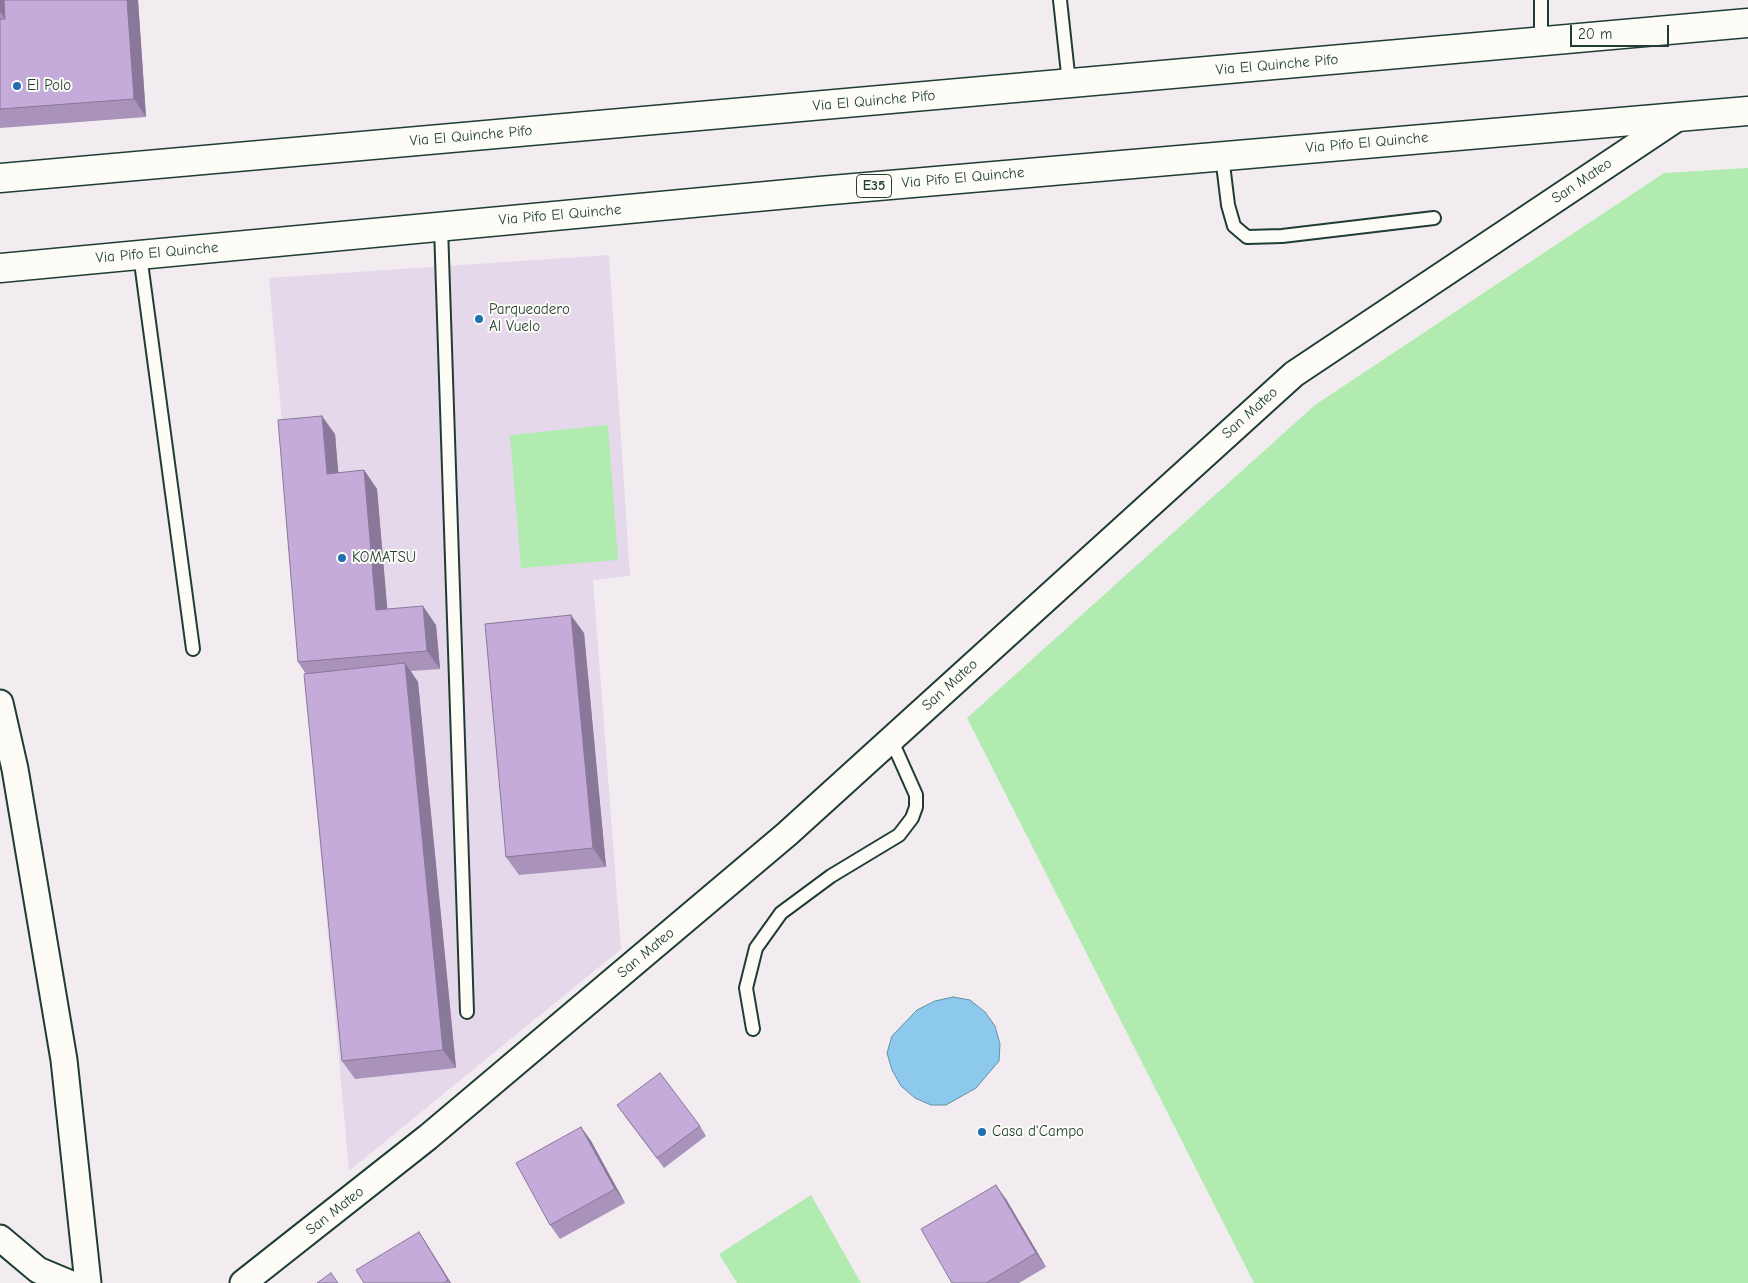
<!DOCTYPE html>
<style>
body{margin:0}
#map{position:relative;width:1748px;height:1283px;overflow:hidden;background:#f2ecf1;font-family:"Comic Neue",sans-serif}
canvas{display:block}
.scale{position:absolute;left:1570px;top:25px;width:99px;height:22px;box-sizing:border-box;border:2px solid #1f3d34;border-top:0;padding-left:6px;font-size:15px;line-height:18px;white-space:nowrap;color:#1f3d34;-webkit-text-stroke:4px #fdfcf7;paint-order:stroke}
</style>
<div id="map">
<canvas width="1748" height="1283"></canvas>
<div class="scale">20 m</div>
</div>
<script>
const context = document.querySelector('canvas').getContext('2d');
context.lineJoin = 'round';
function fill(path, color) {
  context.fillStyle = color;
  context.fill(path, 'evenodd');
}
function poly(rows) {
  const path = new Path2D();
  for (const r of rows) {
    path.moveTo(r[0], r[1]);
    for (let i = 2; i < r.length; i += 2) path.lineTo(r[i], r[i + 1]);
  }
  return path;
}
function strokePath(path, color, width, dash) {
  context.strokeStyle = color;
  context.lineWidth = width;
  context.lineCap = dash ? 'butt' : 'round';
  context.setLineDash(dash || []);
  context.stroke(path);
}
function drawText(font, color, halo, rows, align = 'center') {
  context.font = font + ' "Comic Neue",sans-serif';
  context.lineWidth = 4;
  context.setLineDash([]);
  context.textBaseline = 'middle';
  context.strokeStyle = halo;
  context.fillStyle = color;
  for (const [text, x, y, turn = 0] of rows) {
    context.save();
    context.translate(x, y);
    context.rotate((+turn || 0) * Math.PI / 180);
    context.textAlign = isNaN(turn) ? turn : align;
    if (halo) context.strokeText(text, 0, 0);
    context.fillText(text, 0, 0);
    context.restore();
  }
}
fill(poly([
 [609,255,630,576,593,580,621,949,349,1171,269,278]
]), '#e4d8ea');
fill(poly([
 [1748,168,1748,1283,1254,1283,967,718,1315,405,1664,173],
 [608,425,618,560,521,568,510,435],
 [811,1195,861,1283,737,1283,719,1254]
]), '#b1ebb0');
const water = poly([
 [953,997,970,1000,985,1012,995,1026,1000,1044,999,1061,976,1088,946,1105,931,1105,915,1098,901,1086,892,1070,887,1053,892,1036,917,1010,935,1001,953,997]
]);
fill(water, '#8cc9ed');
strokePath(water, '#6091a3', 1);
const lane = poly([
 [1060,0,1069,83],
 [1541,0,1541,42],
 [1222,156,1228,205,1234,226,1247,237,1282,236,1434,218],
 [441,227,467,1012],
 [140,255,193,649],
 [753,1029,746,988,756,948,781,913,831,876,899,835,912,818,916,807,916,795,891,739]
]);
const street = poly([
 [0,703,15,769,64,1060,88,1283],
 [0,1238,38,1270,69,1283],
 [243,1283,428,1137,787,834,1294,374,1679,117]
]);
const highway = poly([
 [0,178,1748,23],
 [0,268,820,191,1748,111]
]);
strokePath(lane, '#1f3d34', 16);
strokePath(street, '#1f3d34', 29);
strokePath(highway, '#1f3d34', 31);
strokePath(lane, '#fdfcf7', 12);
strokePath(street, '#fdfcf7', 25);
strokePath(highway, '#fdfcf7', 28);
fill(poly([
 [0,0,138,0,146,117,0,128],
 [335,434,338,473,364,470,377,489,387,609,436,625,440,669,411,671,418,682,456,1068,355,1079,342,1061,306,674,298,662],
 [584,633,606,867,519,875,506,857],
 [624,1115,700,1126,706,1136,664,1168],
 [581,1127,591,1141,625,1203,560,1239,550,1225],
 [1006,1199,1046,1267,1019,1283,952,1283],
 [419,1232,451,1283,364,1283]
]), '#a993bb');
fill(poly([
 [0,0,11,0,13,30,0,12],
 [127,0,138,0,146,117,134,99],
 [322,416,335,434,340,492,327,474],
 [364,470,377,489,389,628,376,610],
 [423,606,436,625,440,669,427,651],
 [571,615,584,633,606,867,593,848],
 [405,663,418,682,456,1068,443,1050],
 [581,1127,591,1141,625,1203,615,1189],
 [996,1185,1006,1199,1046,1267,1036,1253],
 [419,1232,425,1241,451,1283,450,1283]
]), '#897899');
const building = poly([
 [4,0,127,0,134,99,0,109,0,19,5,19,4,0],
 [322,416,327,474,364,470,376,610,423,606,427,651,298,662,278,420,322,416],
 [571,615,593,848,506,857,485,624,571,615],
 [405,663,443,1050,342,1061,304,674,405,663],
 [660,1073,700,1126,657,1158,617,1105,660,1073],
 [581,1127,615,1189,550,1225,516,1163,581,1127],
 [996,1185,1036,1253,986,1283,952,1283,921,1229,996,1185],
 [419,1232,448,1280,444,1283,364,1283,356,1270,419,1232],
 [331,1273,338,1283,317,1283,331,1273]
]);
fill(building, '#c4abda');
strokePath(building, '#897899', 1);
for (const [x, y, r, color] of [
 [17,86,5,"#1f6fb2"],
 [479,319,5,"#1f6fb2"],
 [342,558,5,"#1f6fb2"],
 [982,1132,5,"#1f6fb2"]
]) {
  const dot = new Path2D();
  dot.arc(x, y, r, 0, 2 * Math.PI);
  context.fillStyle = color;
  context.fill(dot);
  strokePath(dot, '#fdfcf7', 2);
}
for (const [x, y, w] of [
 [874,186,35]
]) {
  const box = new Path2D();
  box.roundRect(x - w / 2, y - 11.5, w, 23, 4);
  context.fillStyle = '#fdfcf7';
  context.fill(box);
  strokePath(box, '#1f3d34', 1);
}
drawText('bold 14px', '#1f3d34', null, [
 ["E35",874,186]
]);
drawText('15px', '#1f3d34', '#fdfcf7', [
 ["Via El Quinche Pifo",1277,65,-5],
 ["Via El Quinche Pifo",874,101,-5],
 ["Via El Quinche Pifo",471,136,-5],
 ["Via Pifo El Quinche",1367,143,-5],
 ["Via Pifo El Quinche",963,178,-5],
 ["San Mateo",1582,181,-34],
 ["Via Pifo El Quinche",560,215,-5],
 ["Via Pifo El Quinche",157,253,-5],
 ["San Mateo",1250,413,-42],
 ["San Mateo",950,685,-42],
 ["San Mateo",646,953,-40],
 ["San Mateo",335,1211,-38]
]);
drawText('15px', '#1f3d34', '#fdfcf7', [
 ["El Polo",27,86],
 ["Parqueadero",489,310],
 ["Al Vuelo",489,327],
 ["KOMATSU",352,558],
 ["Casa d'Campo",992,1132]
], 'left');
</script>
